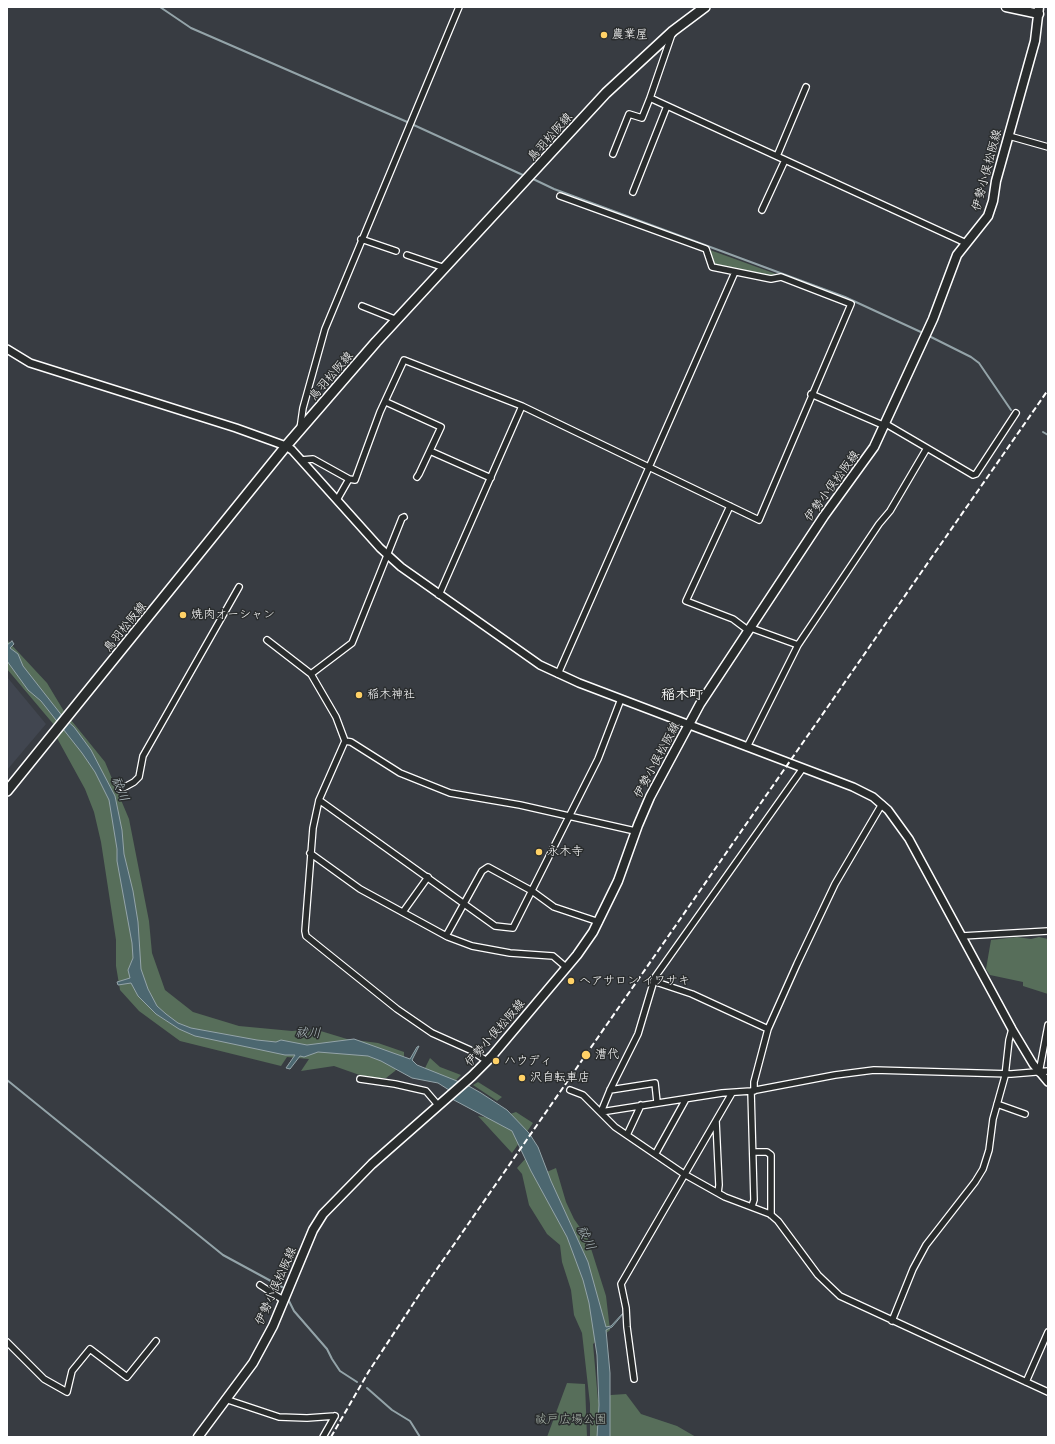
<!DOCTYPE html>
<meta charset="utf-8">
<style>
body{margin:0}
#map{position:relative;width:1055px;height:1444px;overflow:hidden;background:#383c42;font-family:Delius,sans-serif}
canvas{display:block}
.frame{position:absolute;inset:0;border:8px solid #fff;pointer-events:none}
</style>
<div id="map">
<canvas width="1055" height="1444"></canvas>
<div class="frame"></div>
</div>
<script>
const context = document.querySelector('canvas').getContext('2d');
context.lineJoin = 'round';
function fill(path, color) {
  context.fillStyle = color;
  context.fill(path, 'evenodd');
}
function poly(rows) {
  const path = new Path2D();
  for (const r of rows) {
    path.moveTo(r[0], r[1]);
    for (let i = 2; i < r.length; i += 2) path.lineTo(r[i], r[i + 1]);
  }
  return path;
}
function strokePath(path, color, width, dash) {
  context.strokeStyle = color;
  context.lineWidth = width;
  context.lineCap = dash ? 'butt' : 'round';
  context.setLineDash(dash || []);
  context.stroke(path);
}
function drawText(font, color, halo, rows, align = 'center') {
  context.font = font + ' Delius,"Klee One",sans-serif';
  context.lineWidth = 3;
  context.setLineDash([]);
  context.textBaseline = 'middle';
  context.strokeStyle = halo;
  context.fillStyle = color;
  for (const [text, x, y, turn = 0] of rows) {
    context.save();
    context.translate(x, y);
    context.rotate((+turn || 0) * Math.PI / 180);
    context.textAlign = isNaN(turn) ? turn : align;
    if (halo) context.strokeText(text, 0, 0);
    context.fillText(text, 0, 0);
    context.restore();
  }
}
fill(poly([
 [7,677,46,724,7,770]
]), '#414650');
fill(poly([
 [710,250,779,275,771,276,714,266],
 [7,640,47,683,65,713,55,726,7,669],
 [71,720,105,762,129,819,149,921,152,953,165,990,193,1012,239,1026,292,1031,314,1029,347,1039,378,1043,404,1052,404,1056,395,1071,386,1078,368,1078,334,1066,301,1071,309,1059,287,1057,281,1066,180,1041,139,1011,120,990,116,966,116,940,101,842,94,812,85,789,57,738],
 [1017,937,1031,939,1039,937,1048,939,1048,994,1023,986,1023,982,990,975,986,969,991,940],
 [430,1058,440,1067,461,1075,454,1082,424,1070],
 [478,1082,502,1097,497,1101,473,1085],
 [516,1112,533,1123,512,1153,478,1116,495,1119],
 [526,1158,535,1177,556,1168,566,1202,574,1219,588,1239,606,1296,610,1330,593,1344,598,1400,611,1395,626,1394,641,1414,677,1426,696,1437,590,1437,590,1404,582,1333,574,1315,571,1290,562,1262,560,1245,547,1234,529,1205,522,1174,517,1168],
 [567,1383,585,1384,587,1437,547,1437]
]), '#576e5a');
const water = poly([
 [12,641,14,644,10,648,18,654,23,666,63,717,74,727,91,750,115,796,122,830,124,854,133,891,138,922,141,969,148,989,157,1006,166,1014,178,1023,191,1028,257,1040,276,1042,281,1040,307,1045,354,1039,410,1059,417,1047,419,1046,412,1060,417,1065,467,1085,481,1093,507,1110,529,1133,538,1147,551,1181,588,1262,606,1327,611,1326,623,1313,623,1314,612,1327,606,1330,610,1373,610,1437,597,1437,599,1405,597,1355,589,1303,583,1280,567,1237,531,1171,512,1131,452,1099,449,1090,438,1083,412,1078,381,1061,368,1056,318,1052,304,1057,300,1056,290,1069,286,1068,295,1055,285,1055,195,1036,179,1029,156,1014,138,996,131,983,118,985,117,982,130,978,128,970,133,958,132,943,117,861,117,849,109,800,95,772,82,753,41,701,28,690,7,661,7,645,12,641]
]);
fill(water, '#4c6770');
strokePath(water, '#94a4a9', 1);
strokePath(poly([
 [160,7,191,28,405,121,525,176],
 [531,178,554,189,845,297,923,333],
 [929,336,971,357,979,363,1011,410],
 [1043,432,1048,435],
 [7,1080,223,1255,282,1287],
 [288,1299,294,1311,327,1349,332,1359,340,1371,357,1382],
 [367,1388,392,1410,410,1421,420,1437]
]), '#94a4a9', 2);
const minor = poly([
 [672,34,650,98,966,243],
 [1009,136,1048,147],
 [613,154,629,114,642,118,650,98],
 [777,156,806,87],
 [633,192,667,106],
 [762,210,785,160],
 [361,239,396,251],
 [407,255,445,268],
 [362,306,397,320],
 [811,394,885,426],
 [386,402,441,427,419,474,417,477],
 [300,429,303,408,325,329,459,7],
 [927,448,973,475,976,474,1016,413],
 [430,451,491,478],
 [301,460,313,459,349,479,355,480,380,412,404,360,522,406,759,520,851,304,781,277,771,279,712,267,706,249,560,196],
 [337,500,349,479],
 [730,506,686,601,733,619,749,631],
 [439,595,522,406],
 [751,628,798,645],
 [267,640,311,674,336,717,345,741,319,800,313,828,305,931,306,936,397,1009,432,1033,470,1050,487,1061],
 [311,674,352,643,402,518,404,517],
 [558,674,735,272],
 [345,741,351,742,400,773,450,793,520,805,635,831],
 [747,747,798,645,879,524,890,511,927,448,886,424],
 [123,788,134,782,139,777,143,756,239,587],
 [319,800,495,926,513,928,598,759,621,699],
 [310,853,360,889,448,937,472,946,510,953,553,956,567,968],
 [403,912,428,877],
 [446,936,482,871,488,867,532,891,554,907,599,922],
 [962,936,1048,931],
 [653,981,692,994,768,1029],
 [1039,1073,1048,1025],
 [360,1079,395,1084,426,1091,438,1105],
 [570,1090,583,1095,615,1127,684,1174,725,1197,770,1214,778,1221,818,1275,840,1296,1048,1392],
 [610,1090,655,1083,657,1102],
 [751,1091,754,1200,752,1206],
 [754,1091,754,1082,768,1029,797,964,835,884,882,804],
 [997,1104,1025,1114],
 [601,1112,722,1093,751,1091,835,1075,874,1070,1011,1074,1048,1071],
 [601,1112,610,1090,638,1034,655,977,803,768],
 [716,1121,719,1185,718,1193],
 [627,1135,641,1105],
 [753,1152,767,1152,771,1155,771,1215],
 [656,1153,686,1099],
 [260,1285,283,1300],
 [892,1321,913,1269,926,1245,975,1182,983,1169,989,1150,993,1119,1005,1076,1009,1040,1012,1029],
 [7,1342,44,1379,67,1392,72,1371,90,1349,127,1377,156,1341],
 [634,1379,627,1327,626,1308,621,1284,732,1093],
 [1026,1382,1048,1332],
 [225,1399,279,1417,307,1418,335,1416],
 [323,1437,335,1416]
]);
const tertiary = poly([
 [7,349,30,363,236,428,286,446,292,450,380,548,401,567,540,665,579,683,853,787,873,797,888,810,909,839,1012,1029,1033,1064,1048,1082]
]);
const secondary = poly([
 [1006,7,1039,14],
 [198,1437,253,1363,273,1326,313,1230,323,1214,372,1164,472,1076,492,1056,577,955,593,932,618,881,638,825,650,797,700,704,824,516,874,447,933,319,957,255,988,216,993,201,996,181,1035,41,1039,7]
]);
const primary = poly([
 [7,791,286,446,376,342,606,93,673,31,705,7]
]);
strokePath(minor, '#fff', 8);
strokePath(tertiary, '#fff', 10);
strokePath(secondary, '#fff', 11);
strokePath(primary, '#fff', 12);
strokePath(minor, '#2a2d2e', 5.5);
strokePath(tertiary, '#2a2d2e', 7);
strokePath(secondary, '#2a2d2e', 8);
strokePath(primary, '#2a2d2e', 9);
strokePath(poly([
 [331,1437,369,1371,423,1289,1048,390]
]), '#fff', 2, [6, 3]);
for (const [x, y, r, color] of [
 [604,35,4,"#ffd166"],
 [183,615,4,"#ffd166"],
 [359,695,4,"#ffd166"],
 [539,852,4,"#ffd166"],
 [571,981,4,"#ffd166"],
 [586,1055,5,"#ffd166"],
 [496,1061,4,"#ffd166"],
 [522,1078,4,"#ffd166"]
]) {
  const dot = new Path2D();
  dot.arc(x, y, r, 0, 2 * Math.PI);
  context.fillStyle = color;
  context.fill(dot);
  strokePath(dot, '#2a2d2e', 1.5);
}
drawText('12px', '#fff', '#2a2d2e', [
 ["農業屋",612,35],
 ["焼肉オーシャン",191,615],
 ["稲木神社",367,695],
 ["永木寺",547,852],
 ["ヘアサロン イワサキ",579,981],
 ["漕代",595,1055],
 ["ハウディ",504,1061],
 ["沢自転車店",530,1078]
], 'left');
drawText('12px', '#fff', '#2a2d2e', [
 ["鳥羽松阪線",550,137,-48],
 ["伊勢小俣松阪線",987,170,-75],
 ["鳥羽松阪線",331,376,-49],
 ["伊勢小俣松阪線",832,486,-54],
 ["鳥羽松阪線",125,627,-51],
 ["伊勢小俣松阪線",657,760,-62],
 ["伊勢小俣松阪線",495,1033,-49],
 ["伊勢小俣松阪線",276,1286,-66]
]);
drawText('12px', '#abb6ac', '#2a2d2e', [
 ["祓戸広場公園",571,1420]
]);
drawText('italic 13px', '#aebbbf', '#2a2d2e', [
 ["祓川",120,789,68],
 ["祓川",308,1033,2],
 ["祓川",586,1238,65]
]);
drawText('bold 14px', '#fff', '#2a2d2e', [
 ["稲木町",682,695]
]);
</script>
